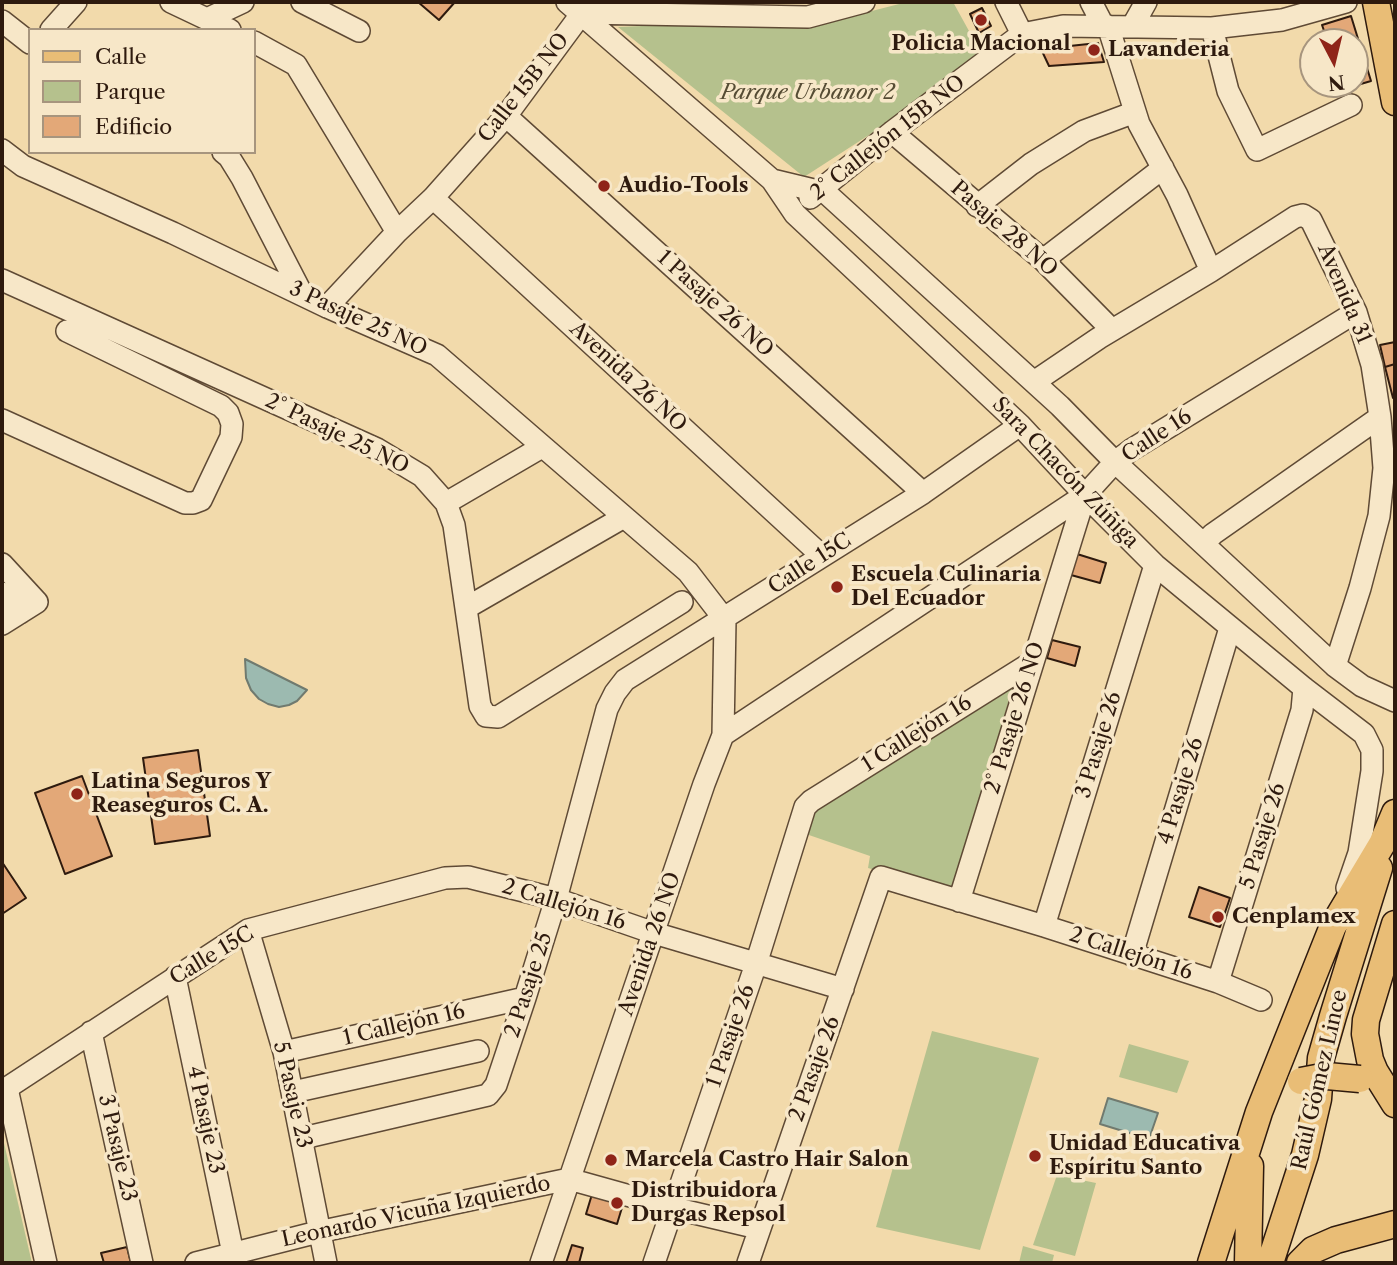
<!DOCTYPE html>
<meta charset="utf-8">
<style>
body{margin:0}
#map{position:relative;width:1397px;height:1265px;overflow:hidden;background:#f2daab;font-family:"Libre Caslon Text",serif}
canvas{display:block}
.frame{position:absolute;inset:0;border:4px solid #2e1a0e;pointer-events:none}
.legend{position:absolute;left:28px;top:28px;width:228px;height:126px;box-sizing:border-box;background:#f7e7c8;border:2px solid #a7957e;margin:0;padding:9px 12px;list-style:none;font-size:21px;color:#2e1a0e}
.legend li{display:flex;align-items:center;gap:14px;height:35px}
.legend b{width:35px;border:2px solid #a7957e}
.north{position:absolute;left:1299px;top:28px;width:70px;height:70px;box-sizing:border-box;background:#f7e7c8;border:2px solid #a7957e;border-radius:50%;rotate:173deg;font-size:19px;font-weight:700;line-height:28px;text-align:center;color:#2e1a0e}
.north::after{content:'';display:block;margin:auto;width:24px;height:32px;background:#8f2418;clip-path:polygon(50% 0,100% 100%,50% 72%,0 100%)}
</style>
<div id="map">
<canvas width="1397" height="1265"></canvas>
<div class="frame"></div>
<ul class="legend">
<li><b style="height:9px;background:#e9bd76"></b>Calle</li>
<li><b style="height:19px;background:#b5c18d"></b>Parque</li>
<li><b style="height:19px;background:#e3a878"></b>Edificio</li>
</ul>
<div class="north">N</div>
</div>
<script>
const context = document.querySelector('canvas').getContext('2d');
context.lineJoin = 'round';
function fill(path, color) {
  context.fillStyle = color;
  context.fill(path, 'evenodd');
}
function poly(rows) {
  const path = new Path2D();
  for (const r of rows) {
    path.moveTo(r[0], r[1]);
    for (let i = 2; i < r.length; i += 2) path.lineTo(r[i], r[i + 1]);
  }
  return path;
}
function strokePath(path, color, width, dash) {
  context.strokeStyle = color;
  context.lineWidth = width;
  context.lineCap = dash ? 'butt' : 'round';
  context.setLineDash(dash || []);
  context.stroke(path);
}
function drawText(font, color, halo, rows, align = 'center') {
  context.font = font + ' "Libre Caslon Text",serif';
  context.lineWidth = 7;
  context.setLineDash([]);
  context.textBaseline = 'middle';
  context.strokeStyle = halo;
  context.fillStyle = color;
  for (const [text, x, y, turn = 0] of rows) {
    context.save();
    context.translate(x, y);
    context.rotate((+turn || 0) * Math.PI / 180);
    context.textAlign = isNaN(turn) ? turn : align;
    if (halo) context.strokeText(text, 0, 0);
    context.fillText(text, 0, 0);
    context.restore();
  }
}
fill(poly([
 [907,2,953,2,985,60,804,177,618,27,688,24,817,25],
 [1015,678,956,892,868,868,870,856,806,834,810,812],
 [932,1031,1039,1058,980,1250,876,1227],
 [1129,1044,1189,1061,1177,1093,1119,1077],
 [4,1143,32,1263,2,1263,2,1145],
 [1057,1175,1096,1183,1075,1256,1033,1245],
 [1023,1246,1054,1255,1052,1263,1019,1263]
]), '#b5c18d');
const water = poly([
 [245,659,307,690,297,701,289,705,279,707,268,704,259,699,251,690,246,678,245,659],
 [1108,1098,1158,1113,1149,1139,1100,1124,1108,1098]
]);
fill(water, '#9cbab0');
strokePath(water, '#707a6f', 2);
const building = poly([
 [418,2,455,2,439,20,418,2],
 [982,8,991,26,979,33,970,14,982,8],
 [1351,16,1371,81,1347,88,1345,84,1355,84,1355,42,1328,42,1322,25,1351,16],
 [1098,43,1104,62,1049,66,1041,49,1098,43],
 [1395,342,1395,364,1385,367,1380,345,1395,342],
 [1395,364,1395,398,1393,398,1385,367,1395,364],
 [1077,554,1106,563,1100,583,1071,575,1077,554],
 [1052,640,1080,647,1075,666,1047,658,1052,640],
 [198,750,210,836,155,844,143,758,198,750],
 [82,776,112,856,65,874,35,793,82,776],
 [2,862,26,898,2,914,2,862],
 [1199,887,1230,898,1220,927,1189,917,1199,887],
 [593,1191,624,1201,617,1224,586,1214,593,1191],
 [572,1245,583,1248,579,1263,566,1263,572,1245],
 [127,1247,131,1263,104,1263,101,1253,127,1247]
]);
fill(building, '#e3a878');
strokePath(building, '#2e1a0e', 2);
const minor = poly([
 [171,2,230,30],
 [302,2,359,31],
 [567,2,772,180,795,214,1020,425,1085,495,1155,565,1304,688,1364,734,1372,750,1372,771,1359,853,1347,888],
 [1006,2,1022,34],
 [1091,2,1103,25],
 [209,18,243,2],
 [2,21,30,43],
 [1108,26,1139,124,1177,195,1211,271],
 [1132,27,1146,2],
 [1212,28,1228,91,1257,150,1351,105],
 [51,30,76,2],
 [254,42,296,65,397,232],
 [506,116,923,493],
 [892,132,1043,260,1112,330],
 [2,150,23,166,173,233,327,307,437,355,688,572,725,620,723,735,704,784,541,1263],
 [223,152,229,157,242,178,302,294],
 [772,180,826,193,1060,406,1115,462,1335,666,1362,686,1395,701],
 [433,198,822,556],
 [810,198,892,132,1022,34,1063,26,1212,28,1282,20,1346,2],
 [977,206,1031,164,1084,131,1135,112],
 [1043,260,1163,168],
 [2,280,377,449,422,476,446,503,454,525,480,706,486,716,498,717,682,602],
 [327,307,397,232,433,198,506,116,582,13,808,17,864,2],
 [1034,382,1099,338,1211,271,1295,217,1303,215,1311,220,1356,312,1372,365,1380,417,1384,468,1379,516,1360,588,1335,666],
 [2,420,185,503,193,503,201,500,231,437,232,424,228,413,221,406,67,331],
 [446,503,542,447],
 [1204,543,1213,534,1380,417],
 [2,564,37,602,2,624],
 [2,593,20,613],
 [466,608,624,517],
 [723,735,1085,495,1115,462,1131,450,1356,312],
 [959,901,1085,495],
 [1044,926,1155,565],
 [248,930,284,1052,326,1263],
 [1132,955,1230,628],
 [175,977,235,1263],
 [1218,982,1302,710,1304,688],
 [91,1032,142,1263],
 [284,1052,525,998],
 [293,1092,478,1051],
 [303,1138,488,1095,496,1085,525,998,556,899,607,709,615,693,625,680,923,493,1020,425],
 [46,1263,8,1093,10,1086,248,930,445,878,468,877,556,899,654,933,843,989],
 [196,1263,318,1232,569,1179,673,1208,758,1228],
 [654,1263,756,964,805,807,811,801,1031,663],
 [748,1263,881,877,1044,926,1218,982,1261,1000]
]);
const major = poly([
 [1376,2,1395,102],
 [1395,924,1366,1020,1365,1034,1370,1060,1375,1072,1395,1104],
 [1211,1263,1259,1112,1333,926,1382,844,1395,813],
 [1248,1263,1250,1166],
 [1270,1263,1305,1155,1318,1099,1321,1058,1333,1016,1379,868],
 [1300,1263,1313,1250,1336,1240,1395,1224]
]);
strokePath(minor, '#5f4a35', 24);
strokePath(major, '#2e1a0e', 29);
strokePath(minor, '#f7e7c8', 21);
strokePath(major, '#e9bd76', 26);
const majorBridge = poly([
 [1301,1081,1327,1076,1360,1079]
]);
strokePath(majorBridge, '#2e1a0e', 29, []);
strokePath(majorBridge, '#e9bd76', 26);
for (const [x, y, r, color] of [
 [981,20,7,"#8f2418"],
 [1094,50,7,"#8f2418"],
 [604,186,7,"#8f2418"],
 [837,587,7,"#8f2418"],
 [77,794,7,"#8f2418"],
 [1218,917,7,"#8f2418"],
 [1035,1156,7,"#8f2418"],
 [611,1160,7,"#8f2418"],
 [617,1203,7,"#8f2418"]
]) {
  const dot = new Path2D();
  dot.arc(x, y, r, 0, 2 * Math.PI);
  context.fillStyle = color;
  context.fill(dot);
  strokePath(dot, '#f7e7c8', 2.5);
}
drawText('bold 21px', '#2e1a0e', '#f7e7c8', [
 ["Policia Macional",981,44,"center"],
 ["Lavanderia",1108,50],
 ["Audio-Tools",618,186],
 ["Escuela Culinaria",851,575],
 ["Del Ecuador",851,599],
 ["Latina Seguros Y",91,782],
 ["Reaseguros C. A.",91,806],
 ["Cenplamex",1232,917],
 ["Unidad Educativa",1049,1144],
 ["Espíritu Santo",1049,1168],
 ["Marcela Castro Hair Salon",625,1160],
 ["Distribuidora",631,1191],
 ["Durgas Repsol",631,1215]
], 'left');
drawText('21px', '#2e1a0e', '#f7e7c8', [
 ["Calle 15B NO",524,88,-52],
 ["2° Callejón 15B NO",888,138,-38],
 ["Pasaje 28 NO",1004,229,41],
 ["Avenida 31",1344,294,67],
 ["1 Pasaje 26 NO",715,304,42],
 ["3 Pasaje 25 NO",358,319,25],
 ["Avenida 26 NO",628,377,43],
 ["2° Pasaje 25 NO",337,434,26],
 ["Calle 16",1157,436,-33],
 ["Sara Chacón Zúñiga",1065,473,46],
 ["Calle 15C",810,564,-33],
 ["2° Pasaje 26 NO",1015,718,-73],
 ["1 Callejón 16",917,734,-32],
 ["3 Pasaje 26",1099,745,-73],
 ["4 Pasaje 26",1181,791,-73],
 ["5 Pasaje 26",1263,836,-73],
 ["2 Callejón 16",564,905,17],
 ["Avenida 26 NO",650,944,-71],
 ["2 Callejón 16",1131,954,18],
 ["Calle 15C",212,956,-31],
 ["2 Pasaje 25",529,985,-72],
 ["1 Callejón 16",404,1025,-13],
 ["1 Pasaje 26",731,1036,-71],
 ["2 Pasaje 26",815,1069,-70],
 ["Raúl Gómez Lince",1320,1080,-77],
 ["5 Pasaje 23",292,1095,77],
 ["4 Pasaje 23",205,1120,78],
 ["3 Pasaje 23",117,1148,77],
 ["Leonardo Vicuña Izquierdo",416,1212,-12]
]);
drawText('italic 21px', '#564c34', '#f7e7c8', [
 ["Parque Urbanor 2",808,93]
]);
</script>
